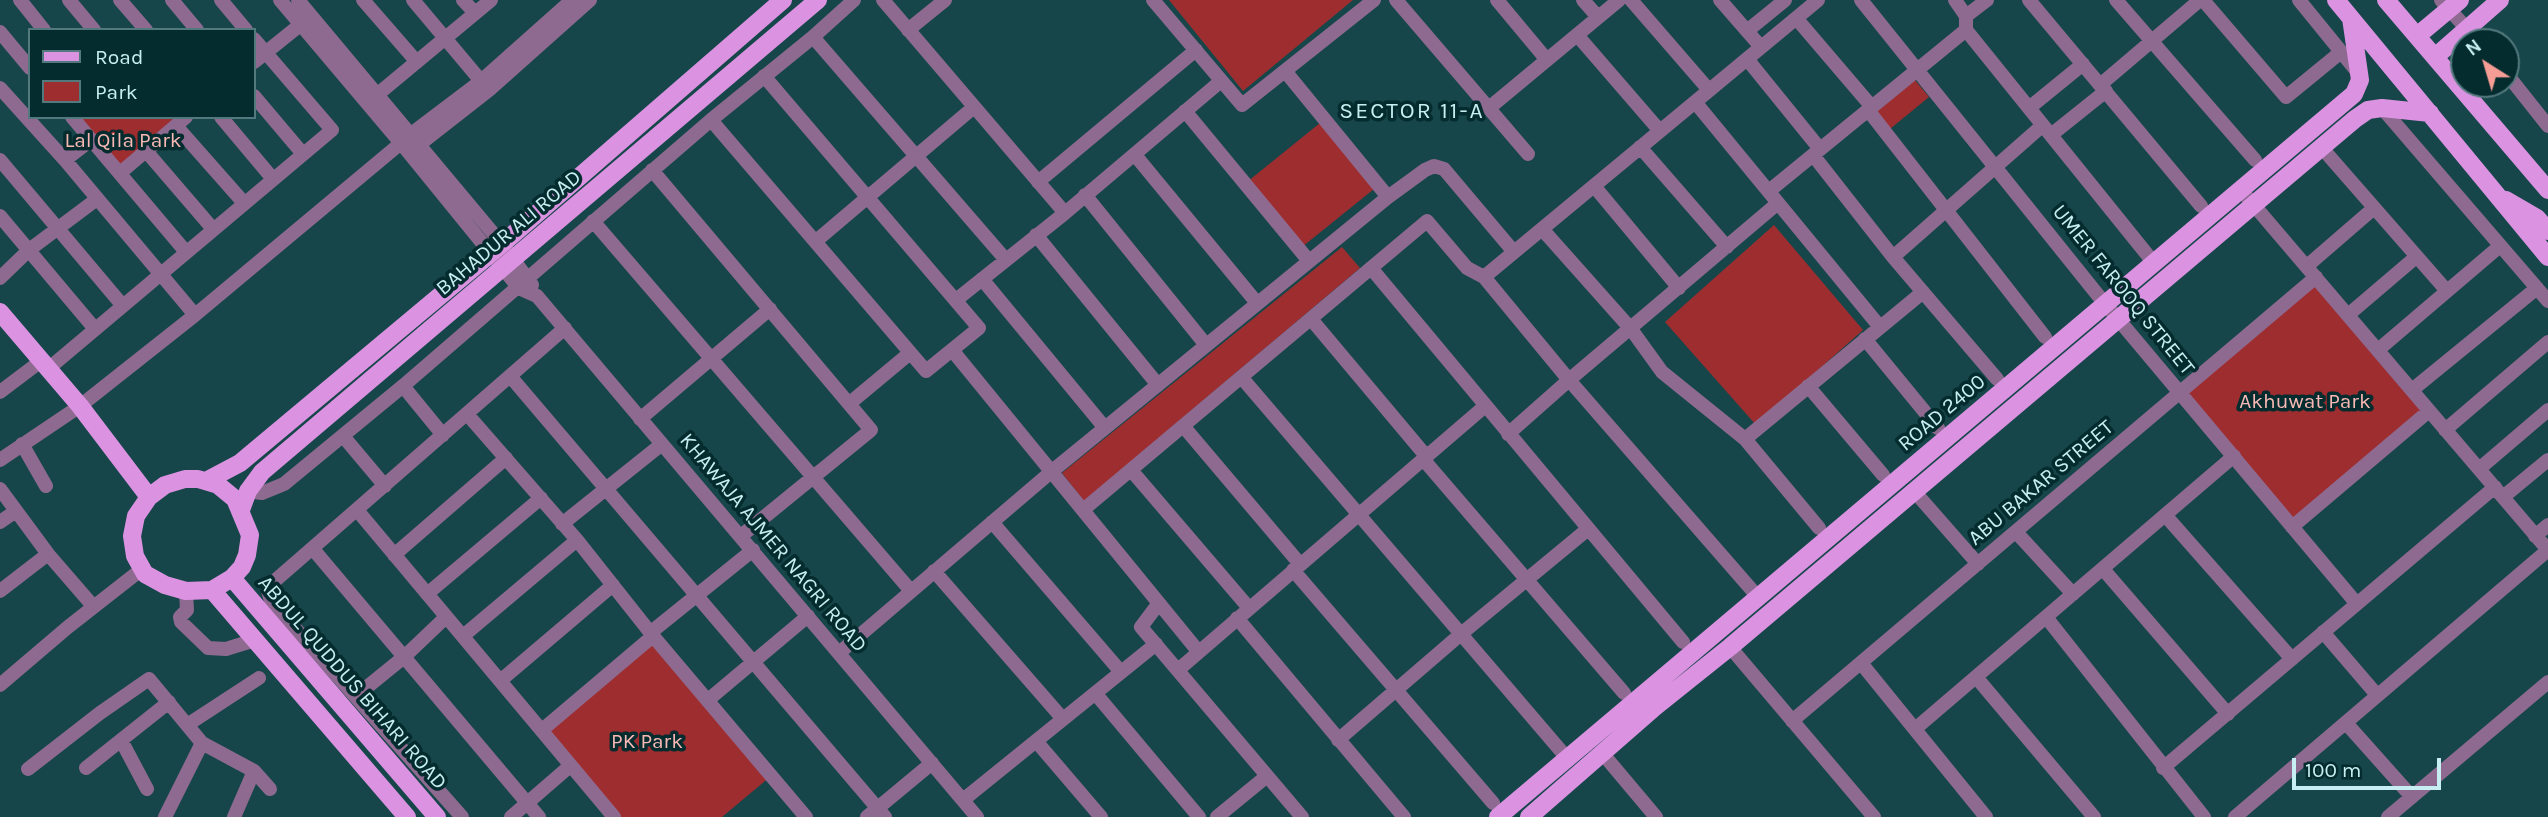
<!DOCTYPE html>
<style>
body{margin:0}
#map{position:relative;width:2548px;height:817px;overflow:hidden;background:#17464a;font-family:Karla,sans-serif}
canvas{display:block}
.legend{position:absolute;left:28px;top:28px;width:228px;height:91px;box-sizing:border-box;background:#042b2e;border:2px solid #52797d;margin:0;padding:9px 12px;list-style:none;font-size:21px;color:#c7eff3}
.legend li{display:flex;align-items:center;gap:14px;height:35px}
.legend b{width:35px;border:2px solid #52797d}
.north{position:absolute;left:2450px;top:28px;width:70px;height:70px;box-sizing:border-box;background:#042b2e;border:2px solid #52797d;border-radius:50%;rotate:323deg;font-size:19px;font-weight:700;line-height:28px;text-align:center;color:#c7eff3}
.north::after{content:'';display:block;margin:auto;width:24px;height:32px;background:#f59c95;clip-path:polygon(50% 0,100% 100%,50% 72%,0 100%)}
.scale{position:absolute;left:2292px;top:758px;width:149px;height:32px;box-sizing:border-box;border:4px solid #c7eff3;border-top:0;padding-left:9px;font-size:21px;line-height:24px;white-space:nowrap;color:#c7eff3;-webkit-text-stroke:5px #042b2e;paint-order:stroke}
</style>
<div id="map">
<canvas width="2548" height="817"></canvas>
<ul class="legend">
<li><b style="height:9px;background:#db92e1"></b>Road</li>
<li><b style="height:19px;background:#9e2d2f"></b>Park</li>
</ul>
<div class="north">N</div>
<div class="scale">100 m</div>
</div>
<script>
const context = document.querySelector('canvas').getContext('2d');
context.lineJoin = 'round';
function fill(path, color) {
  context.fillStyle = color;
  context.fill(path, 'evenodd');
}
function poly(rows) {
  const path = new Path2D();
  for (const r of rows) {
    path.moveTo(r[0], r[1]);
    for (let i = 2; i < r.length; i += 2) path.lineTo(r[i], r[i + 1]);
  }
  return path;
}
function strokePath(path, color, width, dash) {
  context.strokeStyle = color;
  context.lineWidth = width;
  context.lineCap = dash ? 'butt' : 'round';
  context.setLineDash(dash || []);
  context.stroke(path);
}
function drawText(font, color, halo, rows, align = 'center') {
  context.font = font + ' Karla,sans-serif';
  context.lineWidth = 7;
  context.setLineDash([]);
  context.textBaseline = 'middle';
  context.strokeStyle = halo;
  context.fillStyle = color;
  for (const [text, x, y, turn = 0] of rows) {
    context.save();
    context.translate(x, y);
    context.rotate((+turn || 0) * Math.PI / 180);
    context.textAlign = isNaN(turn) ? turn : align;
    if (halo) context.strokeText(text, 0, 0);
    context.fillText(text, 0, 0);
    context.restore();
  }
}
fill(poly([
 [1169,0,1353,0,1243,91],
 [1914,79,1929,97,1890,129,1875,111],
 [72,117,186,117,120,173],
 [1320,123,1374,189,1302,247,1247,182],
 [1774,225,1863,330,1756,425,1665,322],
 [1342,247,1360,268,1084,501,1062,473],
 [2316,277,2429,411,2292,527,2180,393],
 [650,633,771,776,722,817,615,817,542,730]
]), '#9e2d2f');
strokePath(poly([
 [20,0,44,30],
 [69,0,94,30],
 [120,0,146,30],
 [172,0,197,30],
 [221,0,246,30],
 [280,0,405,148,519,288,537,296,977,817],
 [298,0,502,244,532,285],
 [363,0,417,62],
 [413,0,481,81],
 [463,0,475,13],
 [883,0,1065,213],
 [1153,0,1242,105,1374,0],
 [1396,0,1528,154],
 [1497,0,1547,60],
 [1583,0,1598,17],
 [1631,0,1709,90],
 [1720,0,1761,47],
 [1861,0,2097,294,2357,604],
 [1955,0,1966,16,1966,30,2154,263],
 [2029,0,2201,206],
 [2116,0,2255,160],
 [2203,0,2286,97,2341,52],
 [2299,0,2360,75],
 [2441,0,2467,29,2482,42],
 [1966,16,1987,0],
 [1796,18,1872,107],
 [908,30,945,0],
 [1747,31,1785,0],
 [0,32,30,68],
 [1577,35,1660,131],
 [813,37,1006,260],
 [1747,59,1820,149],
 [254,62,300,25],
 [1285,71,1388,197],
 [2506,73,2548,126],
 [2100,85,2200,0],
 [0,88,65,160,195,315],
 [378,94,491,0],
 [254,96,303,154],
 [1695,102,1880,327],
 [1489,108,1619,0],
 [2029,108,2083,64],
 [2382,108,2548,301],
 [1868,110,2045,337],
 [1185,111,1309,261],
 [72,117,186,252],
 [221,117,273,179],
 [711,120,926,371,979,328,764,76],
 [176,126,244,203],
 [411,134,481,81,572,0],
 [2051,135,2106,91],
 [420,144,489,90,590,0],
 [1640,147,1727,247],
 [2322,148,2447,291],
 [146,151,213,229],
 [1135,155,1257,303],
 [1813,155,1893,257,1997,379],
 [0,160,123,306],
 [65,160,91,140],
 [652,170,871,430,741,536],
 [120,173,186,117],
 [1038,182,1196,50],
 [1594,186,1679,288],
 [1769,191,1966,30],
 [1085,195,1206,345],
 [2247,197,2548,550],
 [0,216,95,329],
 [593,221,911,591],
 [1542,229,1631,329,1662,372,1745,439,1819,528],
 [1036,235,1158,385],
 [816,241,974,107],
 [1893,257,2043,125],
 [2307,266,2374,208],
 [1371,268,1683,642],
 [1484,277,1818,0],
 [0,278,29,250,97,199],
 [982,279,1105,428],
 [956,300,1065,213,1221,81],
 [2348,315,2416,257],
 [1311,319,1426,456],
 [1865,339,1938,428],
 [952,350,1198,651],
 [2378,350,2500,246],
 [48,369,332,130,254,39],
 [510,376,885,817],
 [1242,378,1567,758],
 [403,386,443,435],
 [1808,386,1883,475],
 [2412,390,2537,288],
 [0,392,41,361],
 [850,403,910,353],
 [467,414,577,540,653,636,806,817],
 [640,419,770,309],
 [1184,427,1300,564],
 [2445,430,2548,342],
 [1508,434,1569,380,1778,203],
 [343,436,385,486],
 [1745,439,1923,292],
 [22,444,46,486],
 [1423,459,1624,693],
 [0,460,80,406,195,315,401,143],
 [2479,469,2548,410],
 [1131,470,1249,608],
 [0,489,48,554,93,606],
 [248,491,262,493,284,484,403,386,711,120,813,37,854,0],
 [1914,491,1978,564],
 [2503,497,2548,460],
 [357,510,614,817],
 [1083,510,1427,221,1467,268,1484,277,1569,380,1758,597],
 [2165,515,2292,659],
 [0,522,16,511],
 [992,522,1121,672],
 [562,524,662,444],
 [2292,527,2429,411],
 [2016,532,2073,594],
 [2535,536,2548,525],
 [313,549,539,817],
 [394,555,506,458],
 [2103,569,2228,714],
 [1293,570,1493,803],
 [934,571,1063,719],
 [0,591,48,554],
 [186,591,187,610,180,617,181,622,208,648,226,649,255,640],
 [427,594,541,498],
 [1159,603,1141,627,1302,817],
 [2046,617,2204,817],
 [1237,618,1404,817],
 [2323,632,2377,695],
 [650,633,753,550],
 [463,636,577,540],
 [1730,647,1874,817],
 [839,653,1051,472,1388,197,1425,170,1434,166,1444,169,1514,252],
 [1861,663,1986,817],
 [1178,670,1484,407],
 [1976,677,2094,817],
 [500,681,613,585],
 [0,685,68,627,142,569],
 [1095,693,1199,817],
 [356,696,404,657,446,617],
 [708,700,808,616],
 [1792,721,2316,277],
 [2346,723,2412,797],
 [187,725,259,678],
 [1915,729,2234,456],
 [542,730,653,636],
 [121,740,147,789],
 [1338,740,1461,634,1588,529],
 [1036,741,1101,817],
 [1603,754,1656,817],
 [86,768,169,702],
 [2163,768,2495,487],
 [28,769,100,713,149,679,202,743,254,771,270,789],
 [963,800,1156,644],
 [165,817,202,743],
 [234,817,254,771],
 [462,817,271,601,268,591,270,585,565,328],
 [511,817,570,766],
 [867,817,932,763],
 [1217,817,1267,776],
 [2235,817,2548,550],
 [2388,817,2548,682]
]), '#8e6a90', 14);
strokePath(poly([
 [2336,0,2548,257],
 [2386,0,2548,190],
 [2417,36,2460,0],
 [2435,57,2500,0],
 [2506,200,2537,218,2548,231],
 [0,312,80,406,149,497],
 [185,479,198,479,218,485,235,499,250,535,247,555,242,567,232,578,212,590,186,591,165,585,145,574,135,556,132,536,136,516,149,497,165,485,185,479],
 [206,481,240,463,502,244,783,0],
 [241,510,248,491,262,472,818,0],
 [232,578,437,817],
 [212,590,407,817],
 [1498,817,2354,94,2360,80,2351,18],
 [1529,817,1655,707,1730,647,2355,119,2368,110,2382,108,2430,113]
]), '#db92e1', 18);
drawText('21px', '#fab9b4', '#042b2e', [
 ["Lal Qila Park",123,141],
 ["Akhuwat Park",2305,402],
 ["PK Park",647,742]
]);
drawText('21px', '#c7eff3', '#042b2e', [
 ["BAHADUR ALI ROAD",509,233,-40],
 ["UMER FAROOQ STREET",2123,290,51],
 ["ROAD 2400",1942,413,-40],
 ["ABU BAKAR STREET",2041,483,-40],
 ["KHAWAJA AJMER NAGRI ROAD",773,543,50],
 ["ABDUL QUDDUS BIHARI ROAD",352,683,49]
]);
context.letterSpacing = '2px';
drawText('23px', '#c7eff3', '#042b2e', [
 ["SECTOR 11-A",1412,111]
]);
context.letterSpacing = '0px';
</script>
